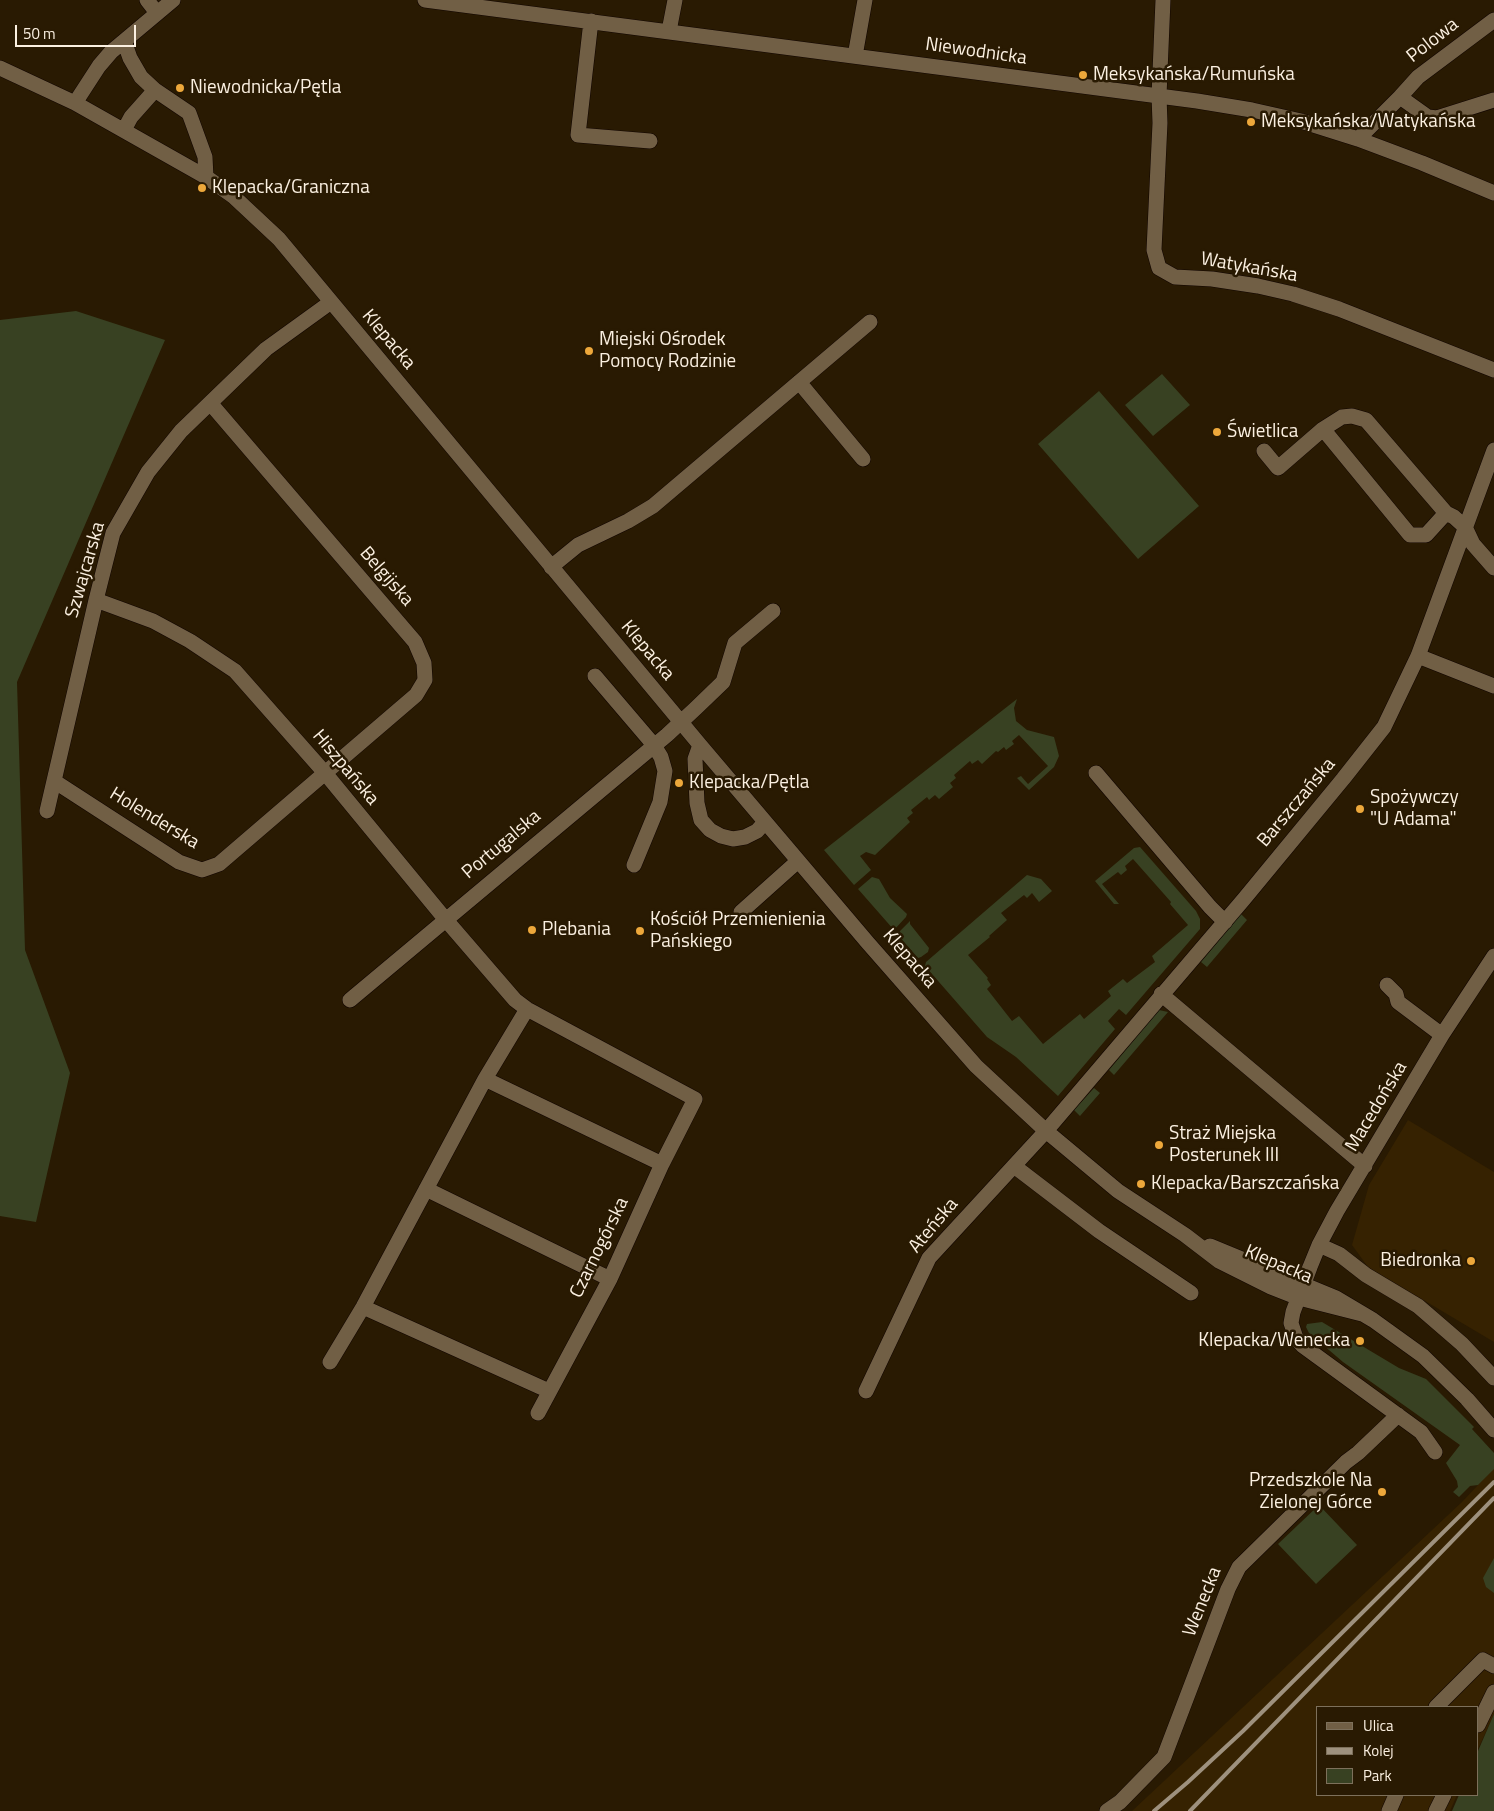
<!DOCTYPE html>
<meta charset="utf-8">
<style>
body{margin:0}
#map{position:relative;width:1494px;height:1811px;overflow:hidden;background:#291a02;font-family:"Titillium Web",sans-serif}
canvas{display:block}
.legend{position:absolute;left:1316px;top:1706px;width:162px;height:90px;box-sizing:border-box;background:#291a02;border:1px solid #7d705b;margin:0;padding:6px 9px;list-style:none;font-size:15px;color:#fbf0e1}
.legend li{display:flex;align-items:center;gap:10px;height:25px}
.legend b{width:25px;border:1px solid #7d705b}
.scale{position:absolute;left:15px;top:25px;width:121px;height:22px;box-sizing:border-box;border:2px solid #fbf0e1;border-top:0;padding-left:6px;font-size:15px;line-height:18px;white-space:nowrap;color:#fbf0e1;-webkit-text-stroke:4px #291a02;paint-order:stroke}
</style>
<div id="map">
<canvas width="1494" height="1811"></canvas>
<ul class="legend">
<li><b style="height:6px;background:#715f45"></b>Ulica</li>
<li><b style="height:6px;background:#9e917e"></b>Kolej</li>
<li><b style="height:14px;background:#384122"></b>Park</li>
</ul>
<div class="scale">50 m</div>
</div>
<script>
const context = document.querySelector('canvas').getContext('2d');
context.lineJoin = 'round';
function fill(path, color) {
  context.fillStyle = color;
  context.fill(path, 'evenodd');
}
function poly(rows) {
  const path = new Path2D();
  for (const r of rows) {
    path.moveTo(r[0], r[1]);
    for (let i = 2; i < r.length; i += 2) path.lineTo(r[i], r[i + 1]);
  }
  return path;
}
function strokePath(path, color, width, dash) {
  context.strokeStyle = color;
  context.lineWidth = width;
  context.lineCap = dash ? 'butt' : 'round';
  context.setLineDash(dash || []);
  context.stroke(path);
}
function drawText(font, color, halo, rows, align = 'center') {
  context.font = font + ' "Titillium Web",sans-serif';
  context.lineWidth = 5;
  context.setLineDash([]);
  context.textBaseline = 'middle';
  context.strokeStyle = halo;
  context.fillStyle = color;
  for (const [text, x, y, turn = 0] of rows) {
    context.save();
    context.translate(x, y);
    context.rotate((+turn || 0) * Math.PI / 180);
    context.textAlign = isNaN(turn) ? turn : align;
    if (halo) context.strokeText(text, 0, 0);
    context.fillText(text, 0, 0);
    context.restore();
  }
}
fill(poly([
 [1408,1120,1494,1172,1494,1342,1368,1267,1352,1245,1369,1185],
 [1494,1468,1494,1714,1478,1749,1478,1707,1318,1707,1318,1795,1457,1795,1450,1811,1132,1811,1462,1502]
]), '#362201');
fill(poly([
 [76,311,165,340,17,682,25,950,70,1073,36,1222,0,1216,0,320],
 [1162,374,1190,405,1153,436,1125,405],
 [1099,391,1199,506,1138,559,1038,444],
 [1017,699,1014,708,1016,721,1027,730,1054,737,1059,756,1054,767,1029,790,1017,778,1021,776,1028,784,1048,766,1019,735,1012,741,1014,744,1006,750,1004,747,998,752,996,751,982,764,978,760,972,764,970,761,954,775,956,778,950,783,953,787,939,799,935,795,929,800,927,797,911,810,913,813,907,818,910,822,875,855,866,852,860,856,871,870,854,885,824,850],
 [1140,847,1196,911,1200,919,1200,929,1126,1015,1119,1009,1108,1021,1115,1029,1058,1096,1016,1057,987,1037,925,966,926,962,1027,875,1041,879,1052,891,1039,902,1032,893,1027,898,1024,895,1001,913,1007,920,989,936,990,937,968,955,988,978,987,979,991,985,987,989,1012,1021,1019,1016,1043,1044,1080,1014,1084,1019,1111,996,1108,991,1123,979,1127,983,1155,962,1152,956,1188,925,1170,904,1171,902,1133,859,1125,866,1127,870,1121,875,1118,872,1102,884,1119,904,1114,904,1095,881,1134,848],
 [872,877,879,879,890,898,907,914,906,917,894,930,858,889],
 [1241,914,1247,920,1207,967,1201,962],
 [910,921,910,924,929,948,928,952,921,957,918,958,897,934],
 [1159,1010,1168,1012,1114,1075,1109,1070],
 [1094,1088,1100,1093,1080,1116,1074,1110],
 [1322,1322,1399,1368,1426,1379,1474,1427,1472,1429,1494,1453,1494,1469,1478,1485,1470,1486,1459,1497,1453,1492,1458,1487,1457,1481,1446,1463,1460,1445,1343,1362,1309,1333,1306,1327,1307,1324],
 [1319,1505,1357,1545,1316,1584,1278,1544],
 [1494,1558,1494,1593,1486,1587,1483,1578],
 [1494,1714,1494,1811,1452,1811,1459,1795,1478,1795,1478,1751]
]), '#384122');
const minor = poly([
 [147,0,157,13],
 [425,0,1197,101,1252,110,1301,121,1358,139,1422,163,1494,193],
 [1163,0,1159,96,1160,123,1154,250,1159,268,1175,277,1212,279,1258,286,1293,294,1339,309,1494,370],
 [591,21,578,135,650,141],
 [669,31,675,0],
 [124,41,130,58,141,77,155,90,189,113,205,157,206,177],
 [855,56,865,0],
 [0,68,75,103,206,177,233,196,279,239,700,745,868,943,976,1066,1046,1131,1118,1191,1185,1235,1219,1261,1271,1287,1299,1298,1362,1314],
 [1400,97,1418,77,1494,20],
 [75,103,99,66,111,52,173,0],
 [124,130,131,117,155,90],
 [1358,139,1400,97,1428,117,1437,118,1494,100],
 [799,382,863,459],
 [1264,451,1278,468,1323,429],
 [1446,513,1426,535,1410,535,1323,429,1342,417,1352,416,1366,420,1446,513,1454,517,1465,527,1473,544,1494,568],
 [551,567,578,545,628,521,653,506,870,322],
 [96,600,153,621,190,641,235,671,325,773,446,920,515,1000,527,1009,695,1099,662,1164,610,1279,538,1413],
 [1418,656,1494,686],
 [595,676,653,744,661,757,665,771,660,802,634,865],
 [700,745,695,759,697,803,701,820,710,830,721,836,733,839,745,837,757,831,765,822],
 [1096,773,1210,907,1225,922],
 [54,781,179,862,202,870,219,864,325,773,416,695,425,680,424,663,415,642,211,404],
 [47,811,96,600,113,533,148,472,181,431,266,349,331,302],
 [741,912,798,861],
 [1387,985,1396,994,1398,1002,1442,1035],
 [1161,994,1365,1166],
 [350,1000,667,735,696,708,723,682,735,643,773,611],
 [485,1079,662,1164],
 [1014,1166,1099,1231,1191,1293],
 [426,1189,610,1279],
 [1319,1245,1339,1254,1366,1275,1418,1306,1462,1344,1494,1378],
 [1210,1246,1336,1298,1373,1320,1423,1356,1467,1399,1494,1430],
 [363,1307,549,1391],
 [330,1362,363,1307,485,1079,527,1009],
 [866,1391,929,1258,1046,1131,1244,899,1343,779,1384,727,1418,656,1494,450],
 [1435,1452,1421,1432,1303,1346,1296,1338,1291,1323,1293,1312,1310,1267,1319,1245,1337,1211,1442,1035,1494,956],
 [1436,1707,1483,1660,1494,1666],
 [1478,1725,1494,1692],
 [1107,1811,1120,1802,1164,1757,1228,1589,1239,1567,1346,1462,1358,1453,1398,1415],
 [1389,1811,1396,1795],
 [1436,1811,1444,1795]
]);
strokePath(minor, '#110500', 16);
strokePath(minor, '#715f45', 15);
strokePath(poly([
 [1154,1811,1188,1782,1243,1731,1494,1482],
 [1190,1811,1494,1498]
]), '#9e917e', 4);
for (const [x, y, r, color] of [
 [1083,75,5,"#eda83b"],
 [180,88,5,"#eda83b"],
 [1251,122,5,"#eda83b"],
 [202,188,5,"#eda83b"],
 [589,351,5,"#eda83b"],
 [1217,432,5,"#eda83b"],
 [679,783,5,"#eda83b"],
 [1360,809,5,"#eda83b"],
 [532,930,5,"#eda83b"],
 [640,931,5,"#eda83b"],
 [1159,1145,5,"#eda83b"],
 [1141,1184,5,"#eda83b"],
 [1471,1261,5,"#eda83b"],
 [1360,1341,5,"#eda83b"],
 [1382,1492,5,"#eda83b"]
]) {
  const dot = new Path2D();
  dot.arc(x, y, r, 0, 2 * Math.PI);
  context.fillStyle = color;
  context.fill(dot);
  strokePath(dot, '#291a02', 2);
}
drawText('19px', '#fbf0e1', '#291a02', [
 ["Polowa",1433,41,-38],
 ["Niewodnicka",976,52,8],
 ["Watykańska",1249,268,10],
 ["Klepacka",388,340,50],
 ["Szwajcarska",86,570,-74],
 ["Belgijska",386,577,49],
 ["Klepacka",647,651,50],
 ["Hiszpańska",345,768,50],
 ["Barszczańska",1297,803,-50],
 ["Holenderska",154,819,31],
 ["Portugalska",502,845,-40],
 ["Klepacka",909,959,49],
 ["Macedońska",1377,1107,-59],
 ["Ateńska",934,1226,-50],
 ["Czarnogórska",600,1248,-64],
 ["Klepacka",1278,1265,23],
 ["Wenecka",1203,1602,-68]
]);
drawText('19px', '#fbf0e1', '#291a02', [
 ["Meksykańska/Rumuńska",1093,75],
 ["Niewodnicka/Pętla",190,88],
 ["Meksykańska/Watykańska",1261,122],
 ["Klepacka/Graniczna",212,188],
 ["Miejski Ośrodek",599,340],
 ["Pomocy Rodzinie",599,362],
 ["Świetlica",1227,432],
 ["Klepacka/Pętla",689,783],
 ["Spożywczy",1370,798],
 ["\"U Adama\"",1370,820],
 ["Kościół Przemienienia",650,920],
 ["Pańskiego",650,942],
 ["Plebania",542,930],
 ["Straż Miejska",1169,1134],
 ["Posterunek III",1169,1156],
 ["Klepacka/Barszczańska",1151,1184],
 ["Biedronka",1461,1261,"right"],
 ["Klepacka/Wenecka",1350,1341,"right"],
 ["Przedszkole Na",1372,1481,"right"],
 ["Zielonej Górce",1372,1503,"right"]
], 'left');
</script>
